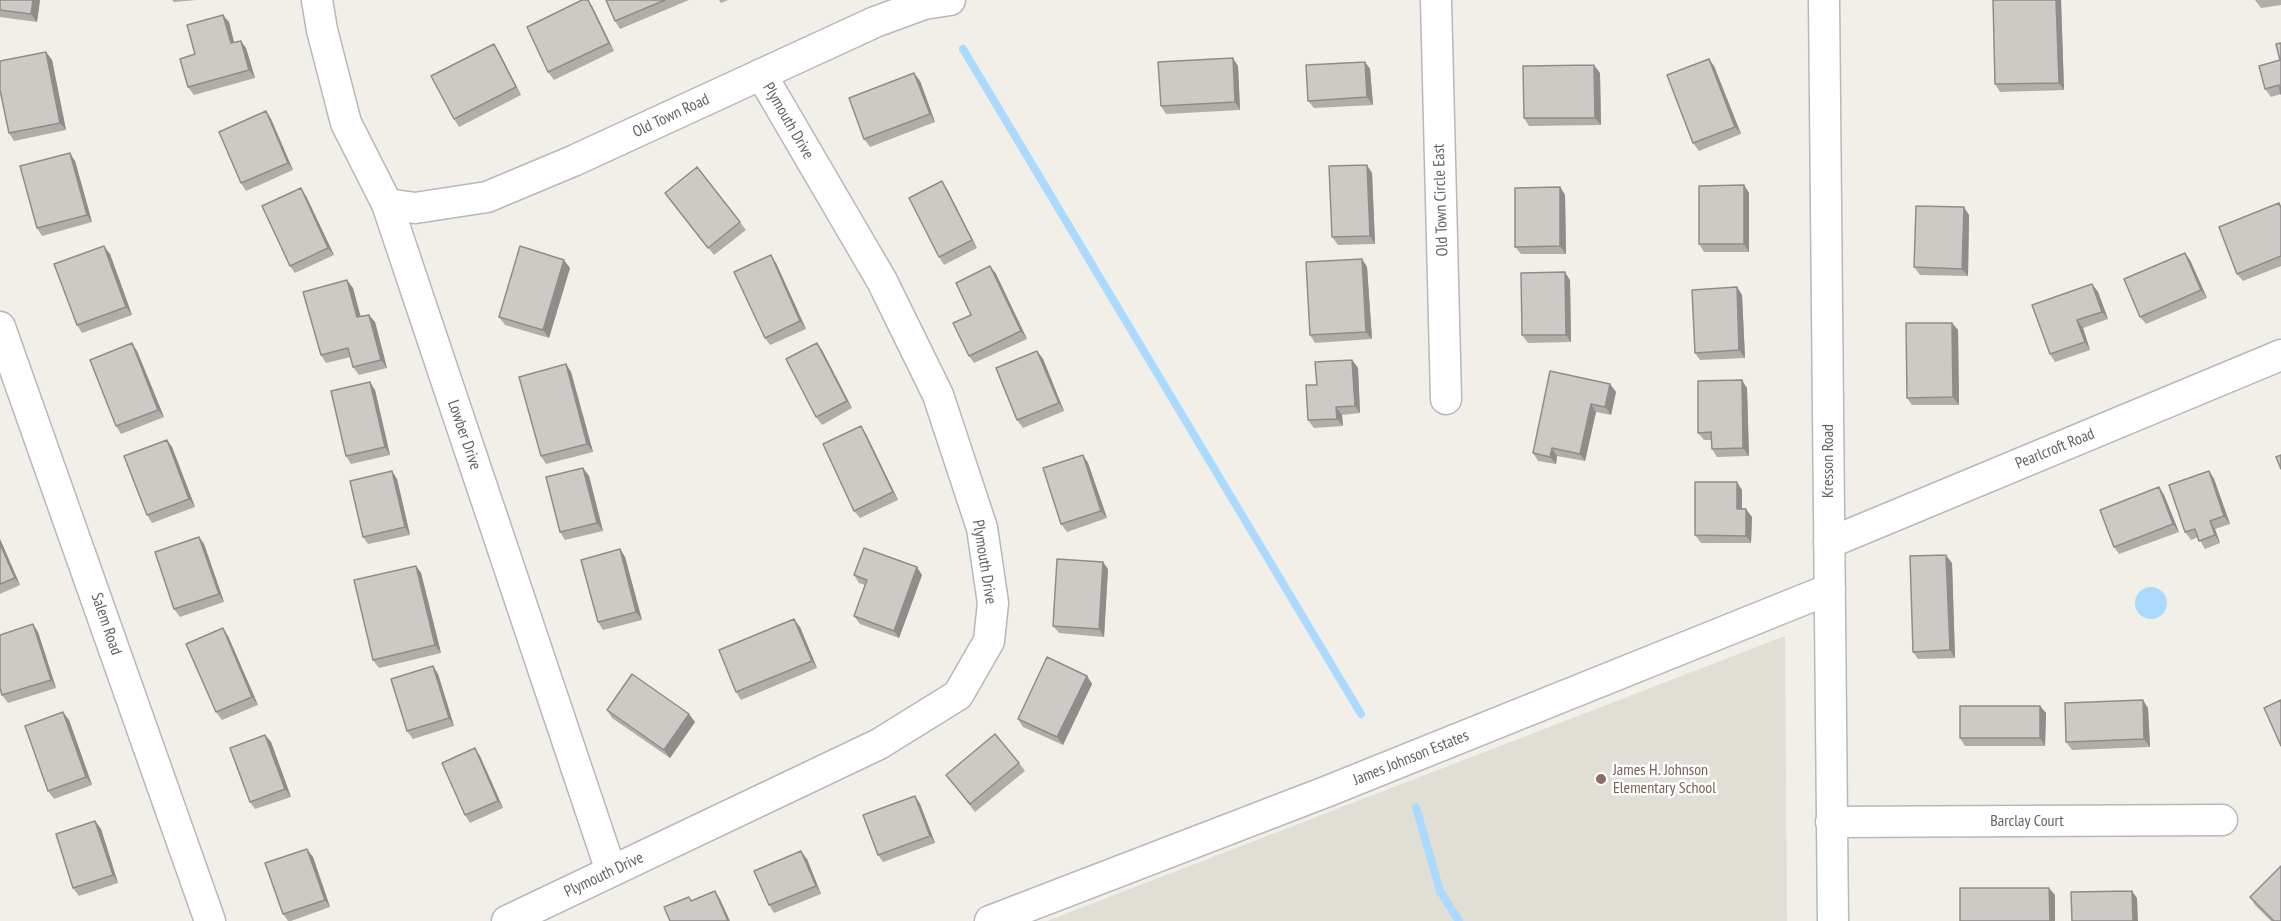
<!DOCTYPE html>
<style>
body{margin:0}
canvas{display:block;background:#f1efe8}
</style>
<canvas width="2281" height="921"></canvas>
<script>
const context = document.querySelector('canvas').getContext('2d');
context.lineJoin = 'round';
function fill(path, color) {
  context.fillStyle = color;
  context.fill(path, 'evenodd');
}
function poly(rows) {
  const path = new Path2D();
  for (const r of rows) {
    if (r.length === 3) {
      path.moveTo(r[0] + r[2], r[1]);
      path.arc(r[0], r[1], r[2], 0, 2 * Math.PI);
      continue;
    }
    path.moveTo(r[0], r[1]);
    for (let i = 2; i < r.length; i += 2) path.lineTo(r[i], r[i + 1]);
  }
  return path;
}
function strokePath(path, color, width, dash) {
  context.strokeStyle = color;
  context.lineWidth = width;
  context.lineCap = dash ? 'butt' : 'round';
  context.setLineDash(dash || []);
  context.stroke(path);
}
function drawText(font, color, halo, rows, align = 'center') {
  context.font = font + ' "PT Sans Narrow",sans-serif';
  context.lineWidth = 5;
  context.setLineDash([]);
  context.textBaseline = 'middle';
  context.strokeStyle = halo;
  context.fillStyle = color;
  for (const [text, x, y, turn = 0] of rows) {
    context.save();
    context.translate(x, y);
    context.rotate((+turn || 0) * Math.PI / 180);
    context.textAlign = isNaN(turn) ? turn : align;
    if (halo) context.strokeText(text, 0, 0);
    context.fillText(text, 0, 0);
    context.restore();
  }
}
fill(poly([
 [1785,636,1787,921,1047,921]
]), '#e1ded6');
fill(poly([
 [2151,603,16]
]), '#aadaff');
strokePath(poly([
 [963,49,1361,714],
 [1416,807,1440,891,1459,921]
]), '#aadaff', 8);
const minor = poly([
 [317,0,322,30,346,123,387,204,611,871],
 [1436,0,1446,399],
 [1824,0,1833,921],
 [387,204,415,208,487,197,573,161,875,22,924,4,950,0],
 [0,327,210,921],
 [1829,543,2281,355],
 [1831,822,2222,820],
 [507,921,879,744,958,695,989,641,993,603,982,528,938,395,882,281,761,74],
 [990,921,1328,791,1830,589]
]);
strokePath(minor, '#b5b8bc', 33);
strokePath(minor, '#fff', 30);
fill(poly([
 [0,0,40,0,37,22,0,17],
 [172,0,197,0,174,2],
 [606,0,689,0,620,29,615,21],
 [719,0,728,0,721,3],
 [1993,0,2061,0,2064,90,2000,92,1995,84],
 [2255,0,2281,0,2281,5,2261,8],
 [592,6,614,51,554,80,548,72],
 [229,22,234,42,246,48,255,78,194,95,188,87,195,54],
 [2281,43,2281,94,2271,97,2265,89,2280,60],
 [494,44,499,52,521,95,459,127,454,119],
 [46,52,52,60,66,130,14,141,9,133],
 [1365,62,1370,69,1373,105,1314,108,1308,101],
 [1238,66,1240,110,1166,114,1161,106],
 [1714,66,1741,134,1699,151,1693,143],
 [1600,73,1601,125,1529,126,1524,118],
 [920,81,935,122,870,147,864,139],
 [266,111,271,119,293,170,246,191,241,183],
 [75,161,92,222,42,236,37,228],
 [1372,173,1375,244,1338,245,1332,237],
 [1744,185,1749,193,1749,252,1704,252,1699,244],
 [1560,187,1565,195,1566,254,1521,254,1515,247],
 [947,189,977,248,944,265,939,257],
 [665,193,740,222,746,230,714,255],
 [306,196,334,255,295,273,290,266],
 [2279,203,2281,206,2281,266,2243,281,2237,274],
 [1969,215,1968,276,1920,275,1914,267],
 [110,254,132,315,82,333,77,325],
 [1362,259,1367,267,1372,339,1315,343,1310,335],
 [2190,260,2207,298,2146,324,2140,317],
 [776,263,806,329,770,345,765,338],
 [990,266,996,274,1027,339,974,363,969,356,971,315],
 [570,268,549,338,505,325,499,317],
 [1570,280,1571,342,1528,343,1522,335],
 [2092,284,2098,292,2108,319,2083,328,2090,350,2055,362,2050,354],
 [1737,287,1742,295,1745,358,1700,360,1695,353],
 [353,288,360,317,375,322,387,368,359,375,353,367,351,357,326,363,321,355],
 [1952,323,1958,330,1959,405,1912,405,1907,398],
 [822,350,852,408,822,425,816,417],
 [137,351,164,417,121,434,116,426],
 [1037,351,1043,359,1064,411,1023,428,1017,420],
 [1352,360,1358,368,1360,413,1342,415,1343,426,1314,428,1308,420,1317,385],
 [566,364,571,372,593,452,546,464,541,456],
 [1610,384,1616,392,1611,415,1596,412,1585,461,1557,456,1556,464,1538,461,1533,453],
 [1747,388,1749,456,1717,457,1712,449,1712,440,1704,440,1698,433],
 [375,390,390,455,351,464,346,456],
 [861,426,866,434,898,500,860,518,854,511],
 [167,440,172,447,195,507,152,523,147,515],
 [1083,455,1088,463,1107,518,1067,532,1061,524],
 [583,468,589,476,603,531,565,540,560,532],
 [2209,471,2214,479,2230,524,2215,529,2220,543,2205,549,2198,537,2191,540,2185,532],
 [397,479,410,535,368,544,363,537],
 [2159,487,2164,495,2179,532,2119,554,2114,547],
 [1742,490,1742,509,1752,517,1751,543,1701,543,1695,535],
 [199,537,204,544,224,602,180,617,174,609],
 [0,539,20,585,0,594],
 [620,549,625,557,642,620,603,630,598,622],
 [1952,563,1955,658,1918,659,1913,652],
 [416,566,421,573,441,653,379,668,373,660],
 [1108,569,1104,637,1059,633,1053,626],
 [854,575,922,575,899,638,860,624,854,616,865,585,859,583],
 [800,627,817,668,741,700,736,692],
 [38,632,56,688,8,703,2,695],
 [228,636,258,705,222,720,216,712],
 [433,666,438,674,454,726,413,739,407,731],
 [1087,676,1092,684,1063,745,1023,727,1018,719],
 [2040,706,2046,713,2045,746,1965,746,1960,738],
 [2148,708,2150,747,2072,750,2066,742],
 [607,710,695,722,670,758,612,718],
 [69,720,92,785,54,799,48,791],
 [265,735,271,742,291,797,255,809,250,802],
 [480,756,503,808,470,823,465,815],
 [1019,763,1025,771,975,812,946,775],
 [915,796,920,804,935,843,883,862,878,855],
 [95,821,101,829,118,883,79,896,73,888],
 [313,857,330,907,291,921,288,921,283,914],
 [807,859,821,894,774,913,769,905],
 [2250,897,2281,921,2271,921,2255,905]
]), '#afaea9');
fill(poly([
 [33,0,40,0,37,22,31,14],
 [588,0,592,6,614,51,609,43],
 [2056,0,2061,0,2064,90,2059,83],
 [223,15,229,22,236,51,231,43],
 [241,41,246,48,255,78,249,70],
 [494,44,499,52,521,95,516,87],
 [46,52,52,60,66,130,60,123],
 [1233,58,1238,66,1240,110,1235,102],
 [1709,59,1714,66,1741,134,1735,127],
 [1365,62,1370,69,1373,105,1367,97],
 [1594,65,1600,73,1601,125,1595,118],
 [914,73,920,81,935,122,930,114],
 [266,111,271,119,293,170,288,163],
 [70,153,75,161,92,222,87,215],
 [1367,165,1372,173,1375,244,1370,236],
 [942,181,947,189,977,248,972,240],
 [1744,185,1749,193,1749,252,1744,244],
 [1560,187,1565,195,1566,254,1560,246],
 [301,188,306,196,334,255,328,248],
 [1964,207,1969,215,1968,276,1962,269],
 [104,246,110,254,132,315,126,307],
 [2185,253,2190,260,2207,298,2201,290],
 [771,255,776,263,806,329,800,321],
 [1362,259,1367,267,1372,339,1366,332],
 [564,260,570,268,549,338,543,330],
 [990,266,996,274,1027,339,1021,331],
 [1565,272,1570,280,1571,342,1566,335],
 [347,280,353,288,363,325,357,317],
 [2092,284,2098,292,2108,319,2102,312],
 [1737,287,1742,295,1745,358,1739,350],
 [369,315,375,322,387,368,381,360],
 [2077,320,2083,328,2090,350,2085,342],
 [1952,323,1958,330,1959,405,1953,397],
 [132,343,137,351,164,417,158,410],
 [817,343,822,350,852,408,847,401],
 [1037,351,1043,359,1064,411,1059,403],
 [1352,360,1358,368,1360,413,1355,406],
 [566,364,571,372,593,452,587,444],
 [1742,380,1747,388,1749,456,1743,448],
 [370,382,375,390,390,455,385,447],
 [1610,384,1616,392,1611,415,1605,407],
 [1591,404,1596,412,1585,461,1580,454],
 [1336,407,1342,415,1343,426,1337,419],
 [861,426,866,434,898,500,893,492],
 [167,440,172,447,195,507,189,499],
 [1552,448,1557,456,1556,464,1550,457],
 [1083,455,1088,463,1107,518,1101,511],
 [583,468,589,476,603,531,597,523],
 [392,471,397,479,410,535,405,527],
 [2209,471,2214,479,2230,524,2224,516],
 [1737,482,1742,490,1742,517,1737,509],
 [2159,487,2164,495,2179,532,2173,524],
 [1746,509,1752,517,1751,543,1746,536],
 [2210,521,2215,529,2220,543,2215,535],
 [199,537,204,544,224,602,219,594],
 [0,539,20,585,15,578,0,544],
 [620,549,625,557,642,620,636,612],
 [1946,555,1952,563,1955,658,1950,650],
 [1103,562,1108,569,1104,637,1099,629],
 [416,566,421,573,441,653,435,645],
 [917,567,922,575,899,638,894,631],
 [794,619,800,627,817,668,812,661],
 [33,624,38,632,56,688,51,680],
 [223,628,228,636,258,705,252,697],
 [433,666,438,674,454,726,449,718],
 [1087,676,1092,684,1063,745,1057,737],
 [2143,700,2148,708,2150,747,2144,739],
 [2040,706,2046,713,2045,746,2040,738],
 [63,712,69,720,92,785,86,777],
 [689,714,695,722,670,758,664,750],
 [265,735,271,742,291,797,285,789],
 [475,748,480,756,503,808,498,801],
 [915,796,920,804,935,843,930,836],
 [95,821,101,829,118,883,113,875],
 [307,849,313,857,330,907,325,900],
 [801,851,807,859,821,894,816,886],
 [2049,888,2055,895,2055,921,2050,921],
 [715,891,720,899,730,921,728,921],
 [2132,891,2137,898,2138,921,2133,921]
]), '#8f8d8a');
const building = poly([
 [0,0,33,0,31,14,0,10,0,0],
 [582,0,588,0,609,43,548,72,527,27,582,0],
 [606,0,665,0,615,21,606,0],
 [1993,0,2056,0,2059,83,1995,84,1993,0],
 [223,15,231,43,241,41,249,70,188,87,180,59,195,54,187,25,223,15],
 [2281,43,2281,94,2279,85,2265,89,2259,66,2280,60,2276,44,2281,43],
 [494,44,516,87,454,119,431,76,494,44],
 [46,52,60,123,9,133,0,90,0,61,46,52],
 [1233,58,1235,102,1161,106,1158,62,1233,58],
 [1709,59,1735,127,1693,143,1667,75,1709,59],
 [1365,62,1367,97,1308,101,1306,65,1365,62],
 [1594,65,1595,118,1524,118,1523,66,1594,65],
 [914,73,930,114,864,139,849,98,914,73],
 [266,111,288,163,241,183,219,132,266,111],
 [70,153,87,215,37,228,20,166,70,153],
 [1367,165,1370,236,1332,237,1329,166,1367,165],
 [697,167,740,222,708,248,665,193,697,167],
 [942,181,972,240,939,257,909,198,942,181],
 [1744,185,1744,244,1699,244,1699,186,1744,185],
 [1560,187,1560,246,1515,247,1515,188,1560,187],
 [301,188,328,248,290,266,262,206,301,188],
 [2279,203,2281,208,2281,256,2237,274,2219,227,2279,203],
 [1916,206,1964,207,1962,269,1914,267,1916,206],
 [104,246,126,307,77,325,54,264,104,246],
 [520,246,564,260,543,330,499,317,520,246],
 [2185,253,2201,290,2140,317,2124,279,2185,253],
 [771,255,800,321,765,338,734,272,771,255],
 [1362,259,1366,332,1310,335,1306,262,1362,259],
 [990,266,1021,331,969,356,953,323,971,315,956,283,990,266],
 [1565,272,1566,335,1522,335,1521,273,1565,272],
 [347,280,357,317,369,315,381,360,353,367,348,348,321,355,303,292,347,280],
 [2092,284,2102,312,2077,320,2085,342,2050,354,2032,305,2092,284],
 [1737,287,1739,350,1695,353,1692,290,1737,287],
 [1906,323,1952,323,1953,397,1907,398,1906,323],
 [132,343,158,410,116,426,90,360,132,343],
 [817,343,847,401,816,417,786,359,817,343],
 [1037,351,1059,403,1017,420,996,368,1037,351],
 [1352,360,1355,406,1336,407,1337,419,1308,420,1306,385,1317,385,1315,362,1352,360],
 [566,364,587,444,541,456,519,377,566,364],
 [1550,371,1610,384,1605,407,1591,404,1580,454,1552,448,1550,457,1533,453,1550,371],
 [1742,380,1743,448,1712,449,1711,432,1698,433,1698,381,1742,380],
 [370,382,385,447,346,456,331,391,370,382],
 [861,426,893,492,854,511,823,444,861,426],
 [167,440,189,499,147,515,124,456,167,440],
 [1083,455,1101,511,1061,524,1043,468,1083,455],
 [2281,455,2281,469,2276,457,2281,455],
 [583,468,597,523,560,532,546,477,583,468],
 [392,471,405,527,363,537,350,481,392,471],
 [2209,471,2224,516,2210,521,2215,535,2199,541,2195,529,2185,532,2169,485,2209,471],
 [1695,482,1737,482,1737,509,1746,509,1746,536,1695,535,1695,482],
 [2159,487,2173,524,2114,547,2100,510,2159,487],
 [199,537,219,594,174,609,155,552,199,537],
 [0,544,15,578,0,584,0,544],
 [864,548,917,567,894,631,854,616,867,580,854,575,864,548],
 [620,549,636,612,598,622,581,560,620,549],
 [1946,555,1950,650,1913,652,1910,556,1946,555],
 [1057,559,1103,562,1099,629,1053,626,1057,559],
 [416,566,435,645,373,660,354,580,416,566],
 [794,619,812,661,736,692,719,650,794,619],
 [33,624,51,680,2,695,0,688,0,635,33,624],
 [223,628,252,697,216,712,186,644,223,628],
 [1047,657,1087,676,1057,737,1018,719,1047,657],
 [433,666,449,718,407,731,391,679,433,666],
 [632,674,689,714,664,750,607,710,632,674],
 [2143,700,2144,739,2066,742,2065,703,2143,700],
 [2281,700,2281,746,2264,708,2281,700],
 [1960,706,2040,706,2040,738,1960,738,1960,706],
 [63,712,86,777,48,791,25,726,63,712],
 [995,734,1019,763,970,804,946,775,995,734],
 [265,735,285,789,250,802,230,748,265,735],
 [475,748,498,801,465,815,442,763,475,748],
 [915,796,930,836,878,855,863,815,915,796],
 [95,821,113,875,73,888,56,834,95,821],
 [307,849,325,900,283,914,265,863,307,849],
 [801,851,816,886,769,905,754,871,801,851],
 [2281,866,2281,921,2274,921,2250,897,2281,866],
 [1960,888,2049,888,2050,921,1960,921,1960,888],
 [715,891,728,921,670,921,664,907,689,897,691,901,715,891],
 [2132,891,2133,921,2072,921,2071,892,2132,891]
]);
fill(building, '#cccac5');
strokePath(building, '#8f8d8a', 1.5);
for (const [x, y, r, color] of [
 [1601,779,6,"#8d6e63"]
]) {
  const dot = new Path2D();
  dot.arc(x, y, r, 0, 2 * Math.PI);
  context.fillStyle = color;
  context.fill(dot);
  strokePath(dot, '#fff', 2);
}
drawText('16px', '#5f6368', '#fff', [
 ["Old Town Road",671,116,-25],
 ["Plymouth Drive",788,121,60],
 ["Old Town Circle East",1441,200,-92],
 ["Lowber Drive",464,435,71],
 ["Pearlcroft Road",2055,449,-22],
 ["Kresson Road",1828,461,-90],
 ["Plymouth Drive",984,562,81],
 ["Salem Road",106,624,71],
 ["James Johnson Estates",1411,758,-22],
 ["Barclay Court",2027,821],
 ["Plymouth Drive",604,875,-25]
]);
drawText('16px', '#785e54', '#fff', [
 ["James H. Johnson",1613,770],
 ["Elementary School",1613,788]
], 'left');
</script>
